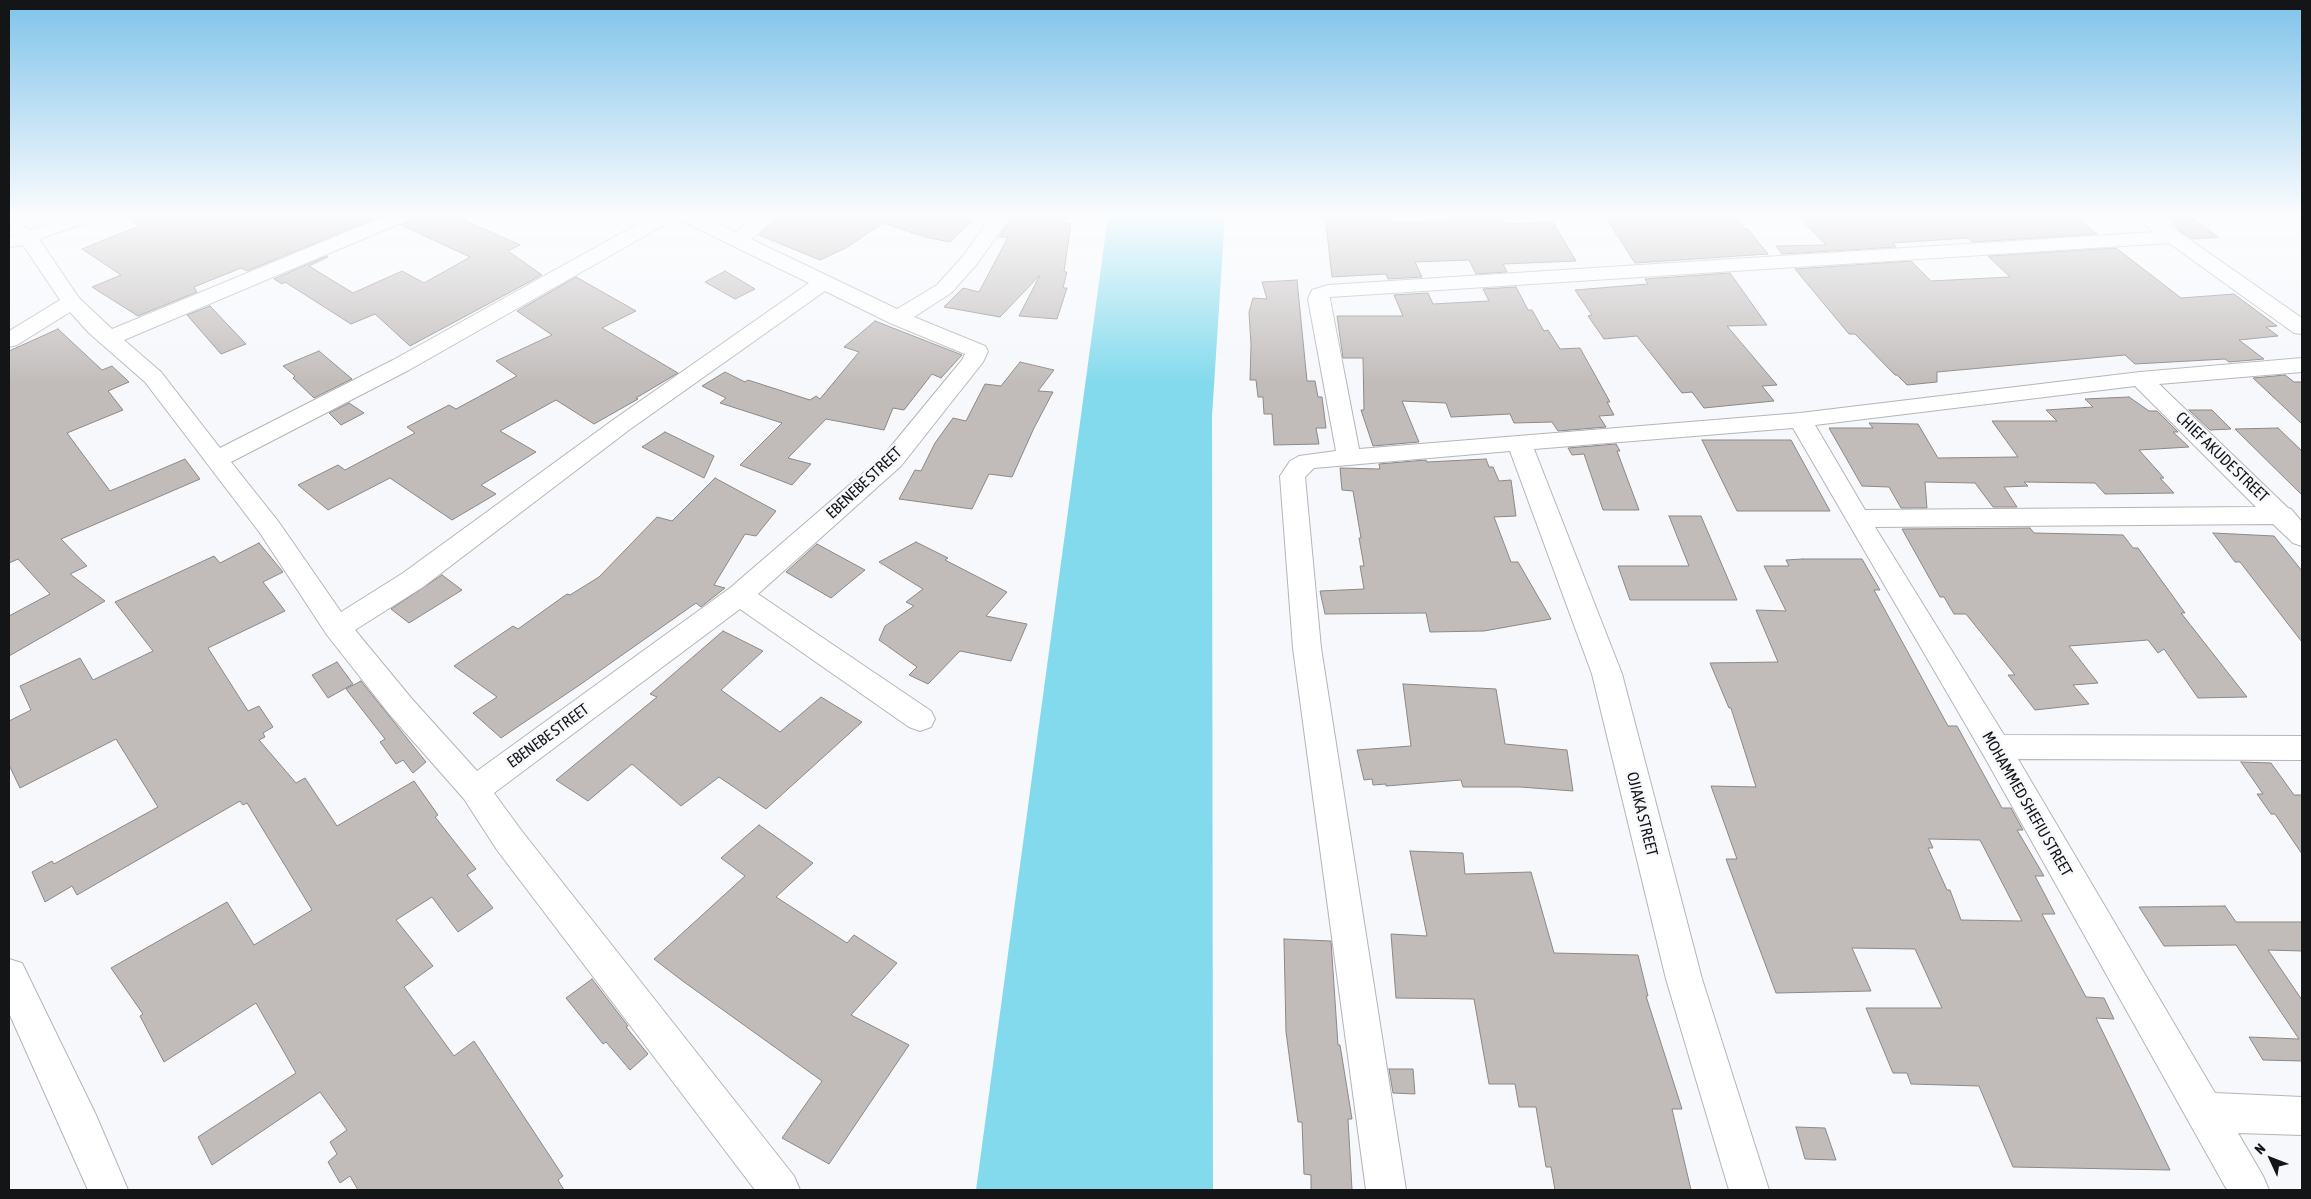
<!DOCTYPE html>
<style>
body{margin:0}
#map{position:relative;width:2311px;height:1199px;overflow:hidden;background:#f6f8fc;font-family:"Asap Condensed",sans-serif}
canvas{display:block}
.frame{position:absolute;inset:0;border:10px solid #141517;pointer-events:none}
.north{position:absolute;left:2246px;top:1134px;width:50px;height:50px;-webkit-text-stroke:4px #f6f8fc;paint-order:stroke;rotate:313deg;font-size:14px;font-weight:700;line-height:20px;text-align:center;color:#141517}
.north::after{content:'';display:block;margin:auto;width:18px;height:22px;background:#141517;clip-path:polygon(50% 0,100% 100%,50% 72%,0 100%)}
</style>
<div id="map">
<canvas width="2311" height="1199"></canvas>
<div class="frame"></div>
<div class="north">N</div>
</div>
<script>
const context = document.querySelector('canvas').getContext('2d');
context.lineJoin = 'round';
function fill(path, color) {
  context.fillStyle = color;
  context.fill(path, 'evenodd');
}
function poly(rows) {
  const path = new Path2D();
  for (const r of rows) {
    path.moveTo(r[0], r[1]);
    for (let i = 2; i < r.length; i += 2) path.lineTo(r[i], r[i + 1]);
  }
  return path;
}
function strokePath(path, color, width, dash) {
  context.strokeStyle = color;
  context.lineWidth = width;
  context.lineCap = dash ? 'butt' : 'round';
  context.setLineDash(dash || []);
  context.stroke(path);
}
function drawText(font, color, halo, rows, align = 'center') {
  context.font = font + ' "Asap Condensed",sans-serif';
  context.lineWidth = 5;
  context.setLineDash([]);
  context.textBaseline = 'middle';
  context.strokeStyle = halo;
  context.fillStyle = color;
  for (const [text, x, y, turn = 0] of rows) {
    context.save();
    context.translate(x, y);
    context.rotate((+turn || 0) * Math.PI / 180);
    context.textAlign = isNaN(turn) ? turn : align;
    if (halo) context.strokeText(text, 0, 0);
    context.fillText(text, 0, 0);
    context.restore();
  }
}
fill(poly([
 [1108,216,1225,216,1212,416,1213,1190,976,1190]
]), '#83daed');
const building = poly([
 [126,216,381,216,247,271,241,268,194,287,197,292,138,316,92,287,121,275,82,249,139,226,126,216],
 [413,216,455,216,520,245,508,251,542,275,410,346,375,314,351,324,285,282,282,284,274,279,326,256,328,257,309,266,353,293,402,271,424,283,470,257,401,225,410,221,413,216],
 [780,216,953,216,973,220,950,242,925,237,883,223,846,248,820,260,759,235,780,216],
 [1013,216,1066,216,1063,223,1071,223,1064,272,1067,272,1063,288,1067,288,1057,319,1019,316,1040,275,1000,317,944,307,963,288,979,292,1008,237,999,237,1013,216],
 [1325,216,1387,216,1390,222,1397,221,1398,223,1501,217,1505,224,1553,222,1576,261,1503,264,1507,272,1476,274,1469,260,1415,262,1422,277,1388,279,1386,274,1332,277,1325,216],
 [1605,216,1734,216,1745,229,1748,229,1768,254,1635,263,1605,216],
 [1798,216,2074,216,2097,234,1972,242,1968,238,1893,243,1896,247,1782,254,1776,246,1826,245,1798,216],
 [2169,216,2190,216,2218,237,2193,239,2179,230,2169,216],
 [2116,248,2181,298,2234,294,2277,326,2266,327,2278,336,2239,340,2264,359,2229,362,2225,359,2135,364,2125,355,1937,372,1937,382,1907,385,1897,375,1895,375,1855,334,1849,334,1795,269,1911,261,1931,281,2010,277,1988,256,2116,248],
 [725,271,755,289,735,299,705,282,725,271],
 [1730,273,1767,325,1727,326,1777,385,1762,386,1774,401,1704,408,1692,392,1682,393,1637,336,1604,339,1588,316,1592,315,1575,290,1648,284,1645,279,1730,273],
 [576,277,636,311,602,328,678,373,636,398,638,399,594,424,556,400,500,431,536,452,481,485,496,494,452,520,390,478,328,510,298,485,338,465,345,470,415,433,407,427,449,405,456,409,517,376,496,361,552,335,517,311,576,277],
 [1297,280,1307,381,1315,381,1318,397,1322,397,1326,428,1316,428,1319,444,1274,445,1272,414,1264,414,1263,397,1258,397,1256,380,1250,380,1251,345,1249,312,1253,298,1267,299,1262,282,1297,280],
 [1516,287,1528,310,1532,310,1544,331,1548,330,1560,349,1580,348,1610,402,1607,402,1614,415,1599,416,1606,427,1558,431,1552,422,1514,423,1510,414,1451,417,1446,403,1402,401,1419,442,1373,446,1361,410,1364,410,1363,358,1343,358,1337,316,1403,316,1394,295,1428,293,1433,304,1489,301,1483,289,1516,287],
 [210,306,246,344,221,354,187,315,210,306],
 [875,321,962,355,941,378,932,374,904,410,893,408,884,430,826,419,788,458,811,464,792,485,740,465,782,423,720,403,726,398,702,386,725,372,745,382,748,380,810,400,816,396,820,399,859,352,844,347,875,321],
 [58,329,102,370,112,366,129,382,108,391,123,410,67,433,110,491,185,459,200,479,61,539,87,566,70,574,105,601,9,656,9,616,50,594,18,559,9,563,9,351,58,329],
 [319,351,352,379,314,398,293,378,295,376,283,366,319,351],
 [1020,362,1054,370,1038,391,1053,392,1034,428,1012,477,989,474,972,509,899,499,915,470,921,471,935,443,953,418,966,421,985,384,1001,386,1020,362],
 [2285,375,2294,382,2302,382,2302,424,2253,378,2285,375],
 [2129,397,2149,411,2157,411,2178,432,2173,432,2189,447,2139,450,2164,478,2160,478,2174,493,2105,494,2095,483,2024,482,2028,486,2004,487,2017,507,1993,507,1975,483,1925,482,1927,508,1901,508,1889,487,1862,486,1829,428,1873,428,1869,423,1918,424,1938,458,2018,457,1992,421,2057,421,2046,410,2093,407,2085,399,2129,397],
 [349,403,364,413,341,425,329,413,349,403],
 [2189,410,2212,410,2231,429,2210,430,2189,410],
 [2278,428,2302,451,2302,495,2235,429,2278,428],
 [665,432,714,456,704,478,642,447,665,432],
 [1702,440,1791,440,1830,511,1737,511,1702,440],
 [1616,444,1620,451,1617,451,1639,510,1603,510,1584,454,1572,455,1568,448,1616,444],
 [1486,459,1489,467,1493,467,1499,481,1511,480,1516,516,1494,517,1511,562,1518,562,1551,619,1484,631,1430,632,1426,613,1325,614,1320,591,1364,589,1360,566,1364,566,1359,538,1361,538,1353,491,1342,490,1340,468,1380,469,1379,464,1426,460,1427,462,1486,459],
 [715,478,776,511,756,536,745,534,714,585,725,588,701,607,696,603,581,684,501,738,473,713,497,697,454,666,513,626,518,629,567,594,570,595,599,577,657,517,672,521,715,478],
 [1669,516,1701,516,1737,600,1630,600,1618,566,1689,566,1669,516],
 [2030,528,2034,533,2123,535,2133,548,2138,548,2185,613,2181,613,2247,697,2198,698,2164,649,2158,653,2148,640,2069,646,2098,683,2073,685,2089,704,2035,710,2008,675,2015,675,1966,614,1954,614,1944,597,1940,597,1902,529,2030,528],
 [2213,533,2274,536,2302,571,2302,642,2240,562,2235,562,2213,533],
 [916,542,948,558,945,560,1007,592,986,616,1027,624,1011,661,960,651,928,684,909,675,917,667,879,640,885,626,914,606,906,602,923,589,879,562,916,542],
 [259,543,283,572,263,582,285,611,208,648,248,711,259,706,273,727,263,733,265,737,259,740,296,783,305,778,337,826,414,781,438,815,435,817,476,869,467,875,493,908,458,932,432,897,396,920,433,966,404,987,454,1056,474,1041,563,1176,558,1180,564,1190,358,1190,350,1176,340,1183,328,1162,337,1154,330,1142,347,1130,320,1092,212,1165,198,1137,296,1073,256,1003,164,1062,140,1016,143,1014,111,968,227,902,254,945,312,910,247,803,243,805,240,801,77,895,72,886,45,902,32,872,52,861,54,864,158,807,116,739,20,788,9,765,9,721,31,710,20,686,80,658,93,680,153,651,115,602,214,556,220,563,259,543],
 [817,544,865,570,831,598,786,572,817,544],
 [1803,559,1862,559,1880,590,1874,590,1948,726,1957,726,2002,808,2011,808,2023,830,2017,830,2044,876,2035,876,2055,914,2042,914,2086,997,2104,998,2114,1019,2096,1018,2170,1170,2013,1167,1979,1086,1911,1084,1907,1073,1893,1073,1866,1008,1942,1008,1915,949,1852,948,1871,991,1776,993,1726,859,1737,859,1711,786,1756,787,1731,708,1729,708,1710,663,1778,662,1756,610,1786,611,1764,566,1789,566,1786,560,1803,559],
 [1929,839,1980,840,2022,921,1961,920,1950,890,1947,890,1928,848,1933,848,1929,839],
 [442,575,462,590,409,623,391,609,442,575],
 [723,631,763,651,721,690,780,732,821,697,862,722,766,809,719,777,681,806,632,764,588,801,556,780,657,697,650,694,723,631],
 [337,662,353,684,328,698,312,675,337,662],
 [361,681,426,762,413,773,403,760,396,764,380,742,385,739,346,689,361,681],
 [1403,684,1496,689,1505,744,1567,750,1573,791,1520,787,1463,787,1461,780,1386,786,1386,784,1373,785,1372,779,1364,780,1357,750,1411,746,1403,684],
 [2241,762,2271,763,2294,795,2302,795,2302,854,2275,814,2271,814,2257,794,2263,794,2241,762],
 [759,825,813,863,776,897,847,943,854,935,897,963,851,1015,909,1045,829,1164,782,1138,822,1081,684,982,654,959,745,876,721,858,759,825],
 [1410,851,1463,853,1465,874,1531,872,1554,953,1638,955,1648,996,1646,996,1682,1109,1672,1109,1691,1190,1555,1190,1551,1167,1546,1167,1536,1107,1519,1107,1515,1084,1489,1084,1474,999,1396,998,1391,934,1427,936,1410,851],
 [2225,906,2236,922,2302,922,2302,951,2268,950,2302,1000,2302,1061,2263,1060,2249,1037,2299,1039,2236,945,2164,946,2139,907,2225,906],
 [1284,939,1331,941,1338,1045,1340,1045,1352,1119,1348,1119,1352,1190,1311,1190,1311,1175,1304,1174,1302,1122,1298,1122,1286,1032,1284,939],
 [592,979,628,1026,626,1027,648,1054,630,1070,606,1042,603,1044,566,998,592,979],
 [1389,1069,1413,1069,1415,1094,1393,1093,1389,1069],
 [1796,1127,1825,1128,1836,1160,1805,1159,1796,1127]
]);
fill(building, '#c1bcba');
strokePath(building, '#8c8886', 1);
const minor = poly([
 [69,216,97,216,94,220,39,239,79,298,112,329,385,216,411,216,408,220,124,340,161,372,220,448,393,360,652,216,676,216,673,220,409,370,231,462,278,521,341,612,403,573,613,420,809,283,680,220,678,216,702,216,736,232,757,216,778,216,751,239,897,309,937,285,963,256,992,216,1011,216,977,264,951,293,914,317,985,346,988,351,983,362,901,466,758,594,931,711,935,719,931,727,920,731,909,727,740,609,494,793,521,830,794,1176,800,1190,755,1190,497,850,464,799,390,715,327,635,260,533,145,382,89,333,70,312,17,345,9,347,9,331,60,300,23,245,9,247,9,237,12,236,9,233,9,219,16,221,30,230,69,216],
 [825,291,890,323,965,354,962,360,883,456,730,588,477,771,412,699,355,630,423,587,629,430,825,291],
 [2134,216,2156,216,2302,318,2302,334,2294,333,2169,243,1330,297,1330,299,1359,449,1800,413,2140,372,2302,358,2302,372,2159,384,2288,508,2291,509,2302,522,2302,546,2293,543,2273,524,1875,527,2004,735,2302,736,2302,760,2018,759,2215,1093,2302,1097,2302,1135,2238,1133,2263,1176,2269,1190,2227,1190,1984,756,1793,428,1534,449,1622,674,1702,979,1769,1190,1729,1190,1666,979,1592,674,1510,451,1314,468,1305,477,1321,648,1406,1190,1366,1190,1293,648,1280,476,1290,461,1299,456,1336,451,1308,299,1312,290,1328,285,2154,232,2134,216],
 [2135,386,2256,507,1865,510,1815,425,2135,386],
 [9,959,22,963,96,1115,128,1190,88,1190,9,1013,9,959]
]);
strokePath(minor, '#b3b5b9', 2);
fill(minor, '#fff');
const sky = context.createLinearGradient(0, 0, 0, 384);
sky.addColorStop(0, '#7fc3ea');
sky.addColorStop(0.56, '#fbfcfe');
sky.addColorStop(1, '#fbfcfe00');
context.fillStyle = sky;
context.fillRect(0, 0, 2311, 384);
drawText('16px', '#141517', '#f6f8fc', [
 ["CHIEF AKUDE STREET",2222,457,44],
 ["EBENEBE STREET",864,483,-43],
 ["EBENEBE STREET",548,736,-36],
 ["MOHAMMED SHEFIU STREET",2027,804,60],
 ["OJIAKA STREET",1642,814,76]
]);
</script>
